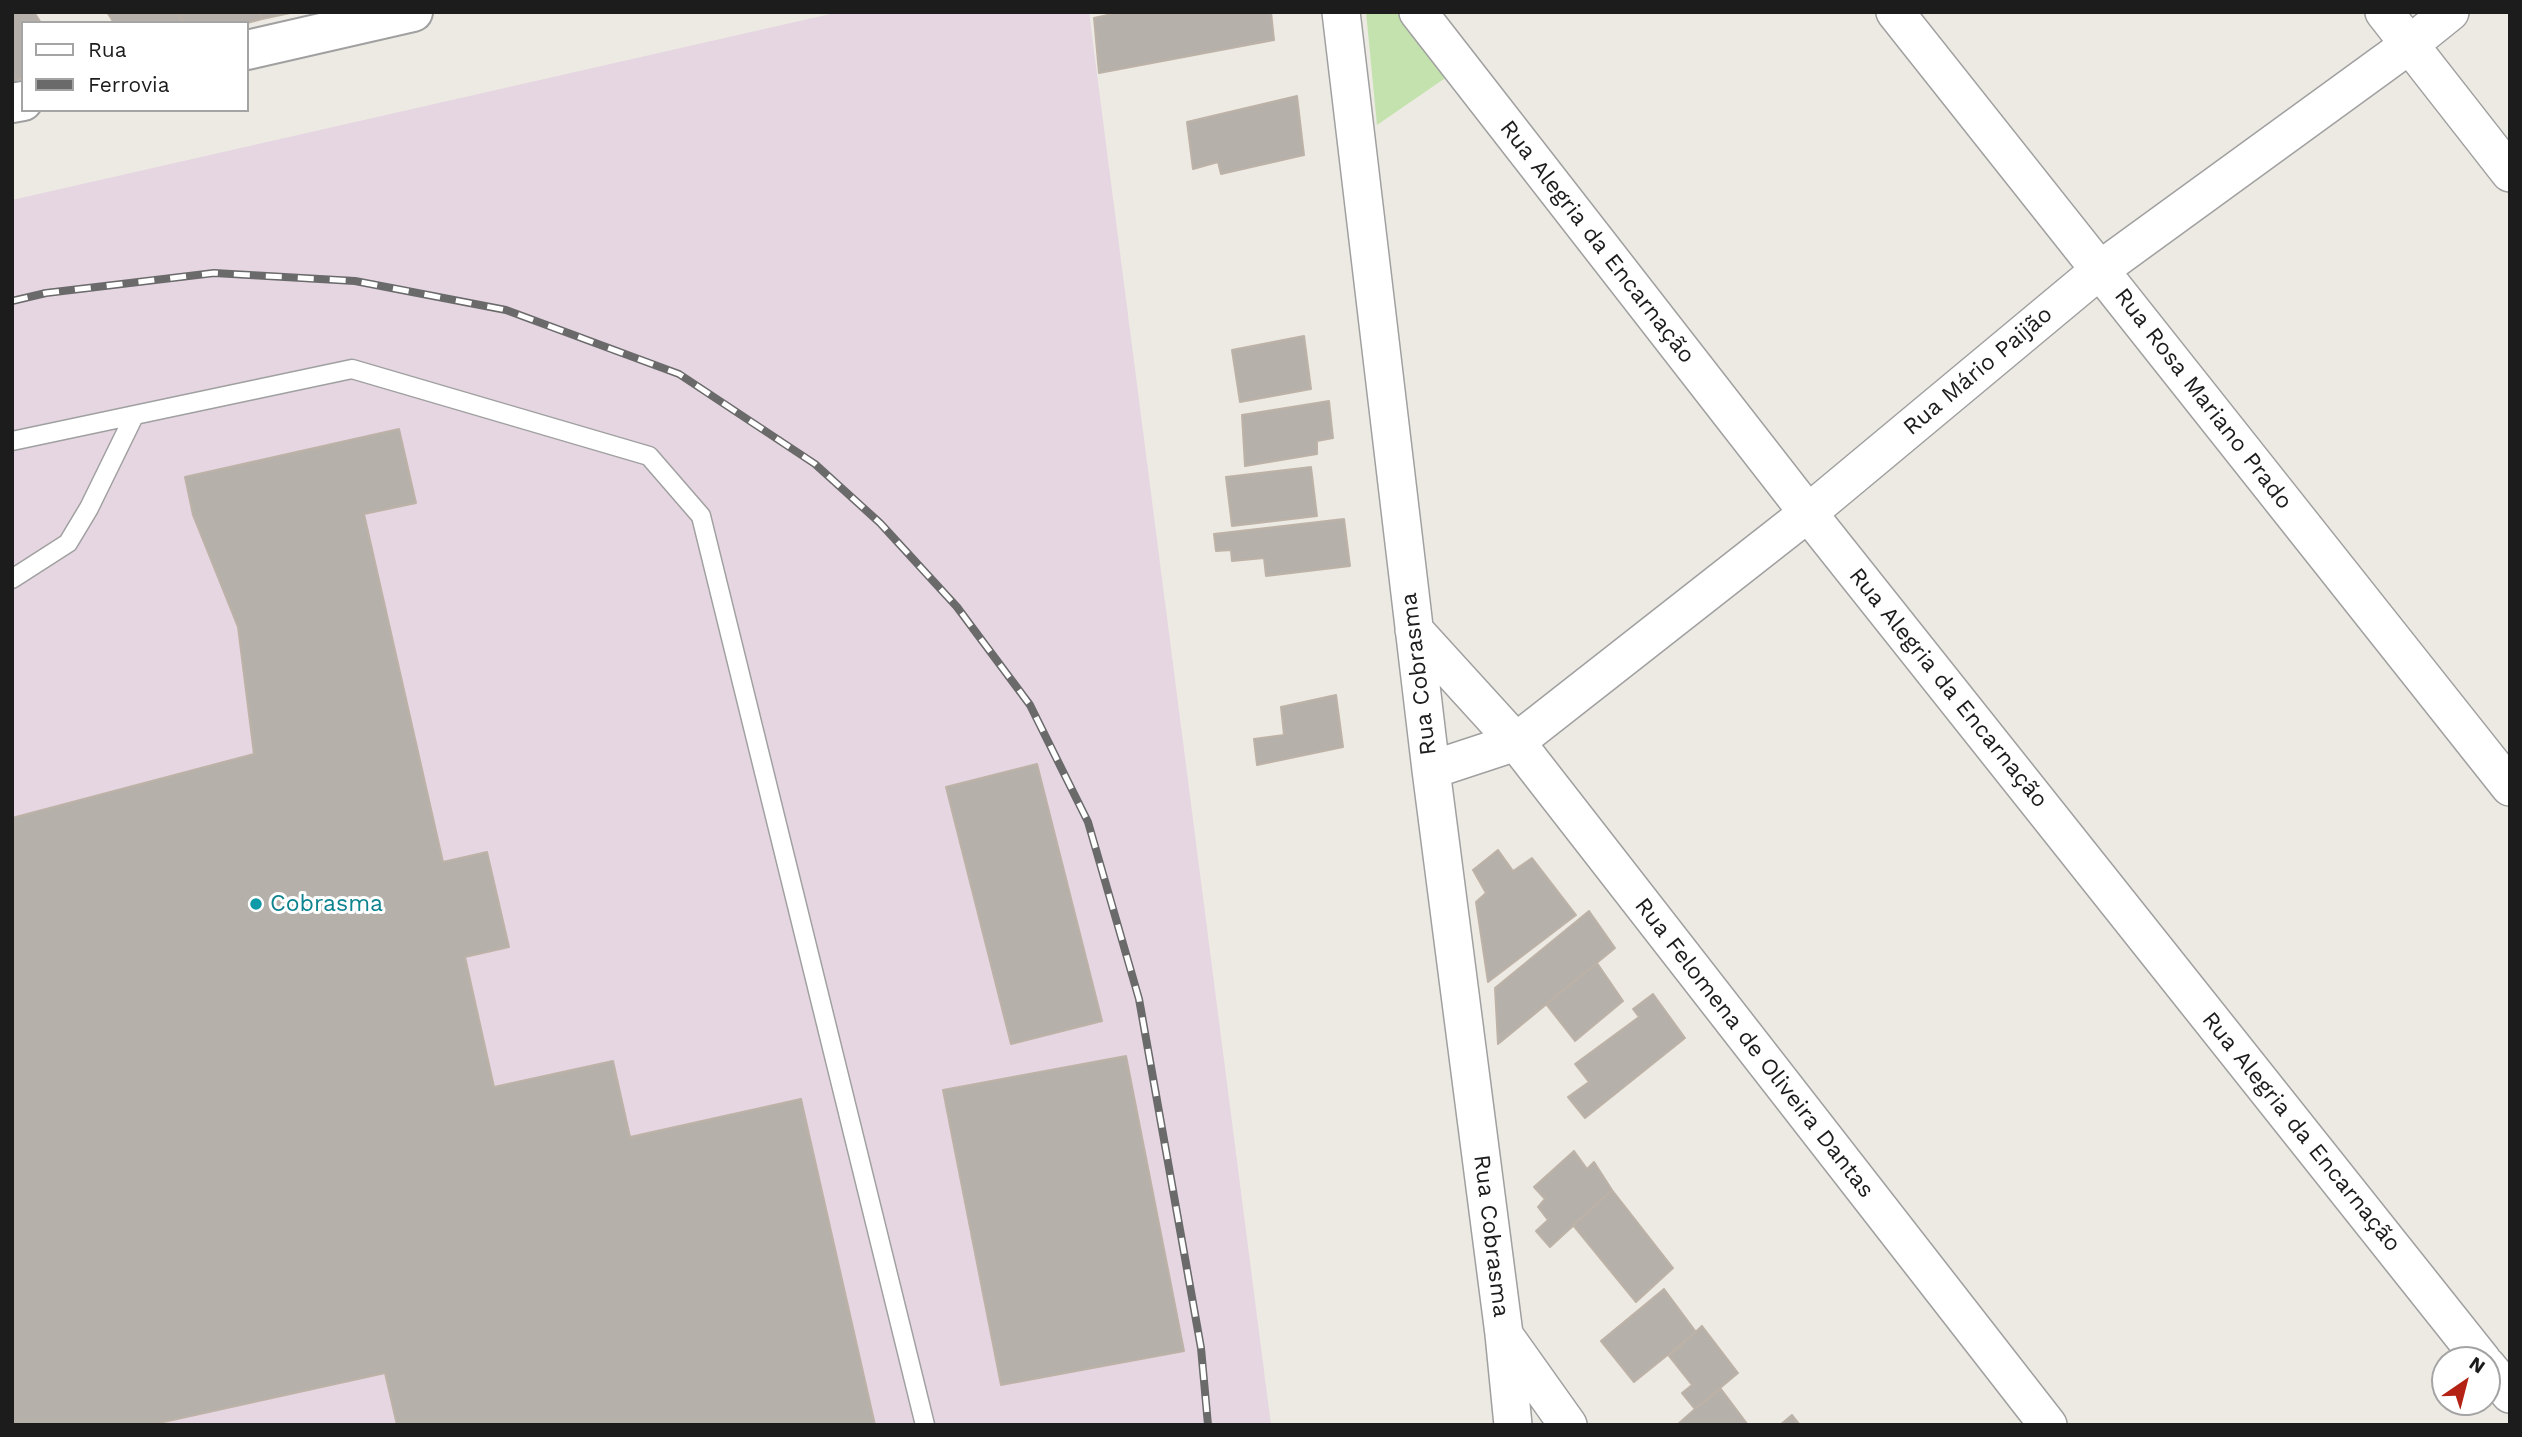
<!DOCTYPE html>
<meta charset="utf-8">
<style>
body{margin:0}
#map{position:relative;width:2522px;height:1437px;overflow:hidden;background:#edeae3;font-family:"Work Sans",sans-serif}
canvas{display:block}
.frame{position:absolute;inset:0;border:14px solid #1c1c1c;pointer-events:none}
.legend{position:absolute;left:21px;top:21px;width:228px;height:91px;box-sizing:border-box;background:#fff;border:2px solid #a4a4a4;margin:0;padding:9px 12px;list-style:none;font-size:21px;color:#1c1c1c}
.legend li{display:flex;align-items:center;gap:14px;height:35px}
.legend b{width:35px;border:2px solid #a4a4a4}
.north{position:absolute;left:2431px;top:1346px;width:70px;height:70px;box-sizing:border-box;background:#fff;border:2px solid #a4a4a4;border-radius:50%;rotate:35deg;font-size:19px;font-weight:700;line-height:28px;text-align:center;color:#1c1c1c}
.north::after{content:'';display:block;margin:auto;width:24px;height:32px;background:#b42215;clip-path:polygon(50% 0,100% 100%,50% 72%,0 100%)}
</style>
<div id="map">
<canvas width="2522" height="1437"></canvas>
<div class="frame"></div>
<ul class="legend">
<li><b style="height:9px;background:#fff"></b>Rua</li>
<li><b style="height:9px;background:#6a6a6a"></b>Ferrovia</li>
</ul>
<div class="north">N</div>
</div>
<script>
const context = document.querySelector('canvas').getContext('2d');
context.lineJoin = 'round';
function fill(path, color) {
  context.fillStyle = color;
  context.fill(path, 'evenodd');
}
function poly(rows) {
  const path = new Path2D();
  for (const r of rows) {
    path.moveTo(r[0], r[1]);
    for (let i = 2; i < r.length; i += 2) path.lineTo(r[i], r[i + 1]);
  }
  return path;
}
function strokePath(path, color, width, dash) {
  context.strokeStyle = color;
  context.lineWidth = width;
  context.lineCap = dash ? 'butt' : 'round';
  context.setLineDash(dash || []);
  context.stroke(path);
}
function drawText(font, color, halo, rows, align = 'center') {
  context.font = font + ' "Work Sans",sans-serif';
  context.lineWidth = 6;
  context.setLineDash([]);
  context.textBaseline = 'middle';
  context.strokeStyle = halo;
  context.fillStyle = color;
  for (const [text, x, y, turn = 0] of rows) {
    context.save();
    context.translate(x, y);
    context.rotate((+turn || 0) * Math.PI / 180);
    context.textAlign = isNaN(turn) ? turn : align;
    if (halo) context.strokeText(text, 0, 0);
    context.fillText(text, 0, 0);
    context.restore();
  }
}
fill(poly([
 [839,12,1089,12,1271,1425,12,1425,12,200]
]), '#e5d6e1');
fill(poly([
 [1366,12,1406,12,1454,72,1377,125]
]), '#c3e2ae');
const building = poly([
 [12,12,34,12,41,23,23,23,23,78,12,81,12,12],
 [107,12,177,12,184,23,114,23,107,12],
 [177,12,258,12,262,19,247,23,184,23,177,12],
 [258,12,295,12,262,19,258,12],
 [1121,12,1271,12,1274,40,1099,73,1094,18,1121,12],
 [1297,96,1304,155,1221,174,1218,162,1193,169,1187,122,1297,96],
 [1304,336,1311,389,1240,402,1232,350,1304,336],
 [1329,401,1333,438,1317,441,1317,454,1245,466,1242,415,1329,401],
 [399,429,416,503,364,514,443,862,487,852,509,947,465,957,494,1087,613,1061,630,1137,801,1099,875,1425,397,1425,385,1373,150,1425,12,1425,12,818,254,754,238,627,193,515,185,477,399,429],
 [1311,467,1317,516,1232,526,1226,477,1311,467],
 [1344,519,1350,566,1266,576,1264,558,1232,561,1231,550,1216,551,1214,534,1344,519],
 [1336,695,1343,747,1257,765,1254,739,1284,735,1281,707,1336,695],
 [1037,764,1102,1021,1011,1044,946,787,1037,764],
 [1498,850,1513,871,1532,858,1576,915,1488,982,1476,902,1486,893,1473,870,1498,850],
 [1589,911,1615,948,1498,1044,1495,988,1589,911],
 [1597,963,1623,1001,1575,1041,1546,1004,1597,963],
 [1653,994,1685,1038,1585,1118,1568,1097,1589,1082,1575,1064,1639,1017,1633,1009,1653,994],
 [1126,1056,1184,1351,1001,1385,943,1090,1126,1056],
 [1574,1151,1587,1169,1594,1162,1612,1190,1550,1247,1536,1231,1548,1220,1538,1207,1545,1199,1534,1187,1574,1151],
 [1612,1190,1673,1268,1636,1302,1573,1225,1612,1190],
 [1664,1289,1696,1332,1634,1382,1601,1341,1664,1289],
 [1702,1326,1738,1373,1695,1409,1682,1393,1692,1385,1669,1356,1702,1326],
 [1721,1389,1748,1425,1677,1425,1695,1409,1721,1389],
 [1792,1415,1800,1425,1780,1425,1792,1415]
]);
fill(building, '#b5b0a9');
strokePath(building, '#bdb2a7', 2);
const service = poly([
 [12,441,352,369,649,456,701,516,925,1425],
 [12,579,68,543,89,508,134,416]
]);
const minor = poly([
 [1341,12,1431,770,1504,1334,1513,1425],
 [1418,12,1808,513,2482,1360],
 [1895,12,2510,787],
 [2384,12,2510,173],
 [1414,630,1516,742,1808,513,2101,269,2409,45,2450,12],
 [1431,770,1516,742,2048,1425],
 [1504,1335,1568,1425],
 [2487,1366,2510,1394]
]);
const tertiary = poly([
 [247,50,413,12],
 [12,103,23,101]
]);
strokePath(service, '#a0a0a0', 21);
strokePath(minor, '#a0a0a0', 40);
strokePath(tertiary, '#a0a0a0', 42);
strokePath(service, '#fff', 18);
strokePath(minor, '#fff', 37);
strokePath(tertiary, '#fff', 38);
const rail = poly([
 [12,301,46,293,214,273,355,281,506,310,679,374,815,464,880,523,957,607,1030,705,1088,822,1139,999,1201,1348,1208,1425]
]);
strokePath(rail, '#6a6a6a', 8);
strokePath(rail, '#fff', 5, [16]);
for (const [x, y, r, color] of [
 [256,904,7,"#0f9aa8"]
]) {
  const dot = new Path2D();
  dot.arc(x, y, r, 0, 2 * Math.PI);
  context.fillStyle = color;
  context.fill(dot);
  strokePath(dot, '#fff', 2.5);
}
drawText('23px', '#1c1c1c', '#fff', [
 ["Rua Alegria da Encarnação",1597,242,52],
 ["Rua Mário Paijão",1978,371,-40],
 ["Rua Rosa Mariano Prado",2203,399,52],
 ["Rua Cobrasma",1419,674,-97],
 ["Rua Alegria da Encarnação",1948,688,51],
 ["Rua Felomena de Oliveira Dantas",1754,1048,52],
 ["Rua Alegria da Encarnação",2301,1132,51],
 ["Rua Cobrasma",1491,1236,83]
]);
drawText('23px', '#0d838f', '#fff', [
 ["Cobrasma",270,904]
], 'left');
</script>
